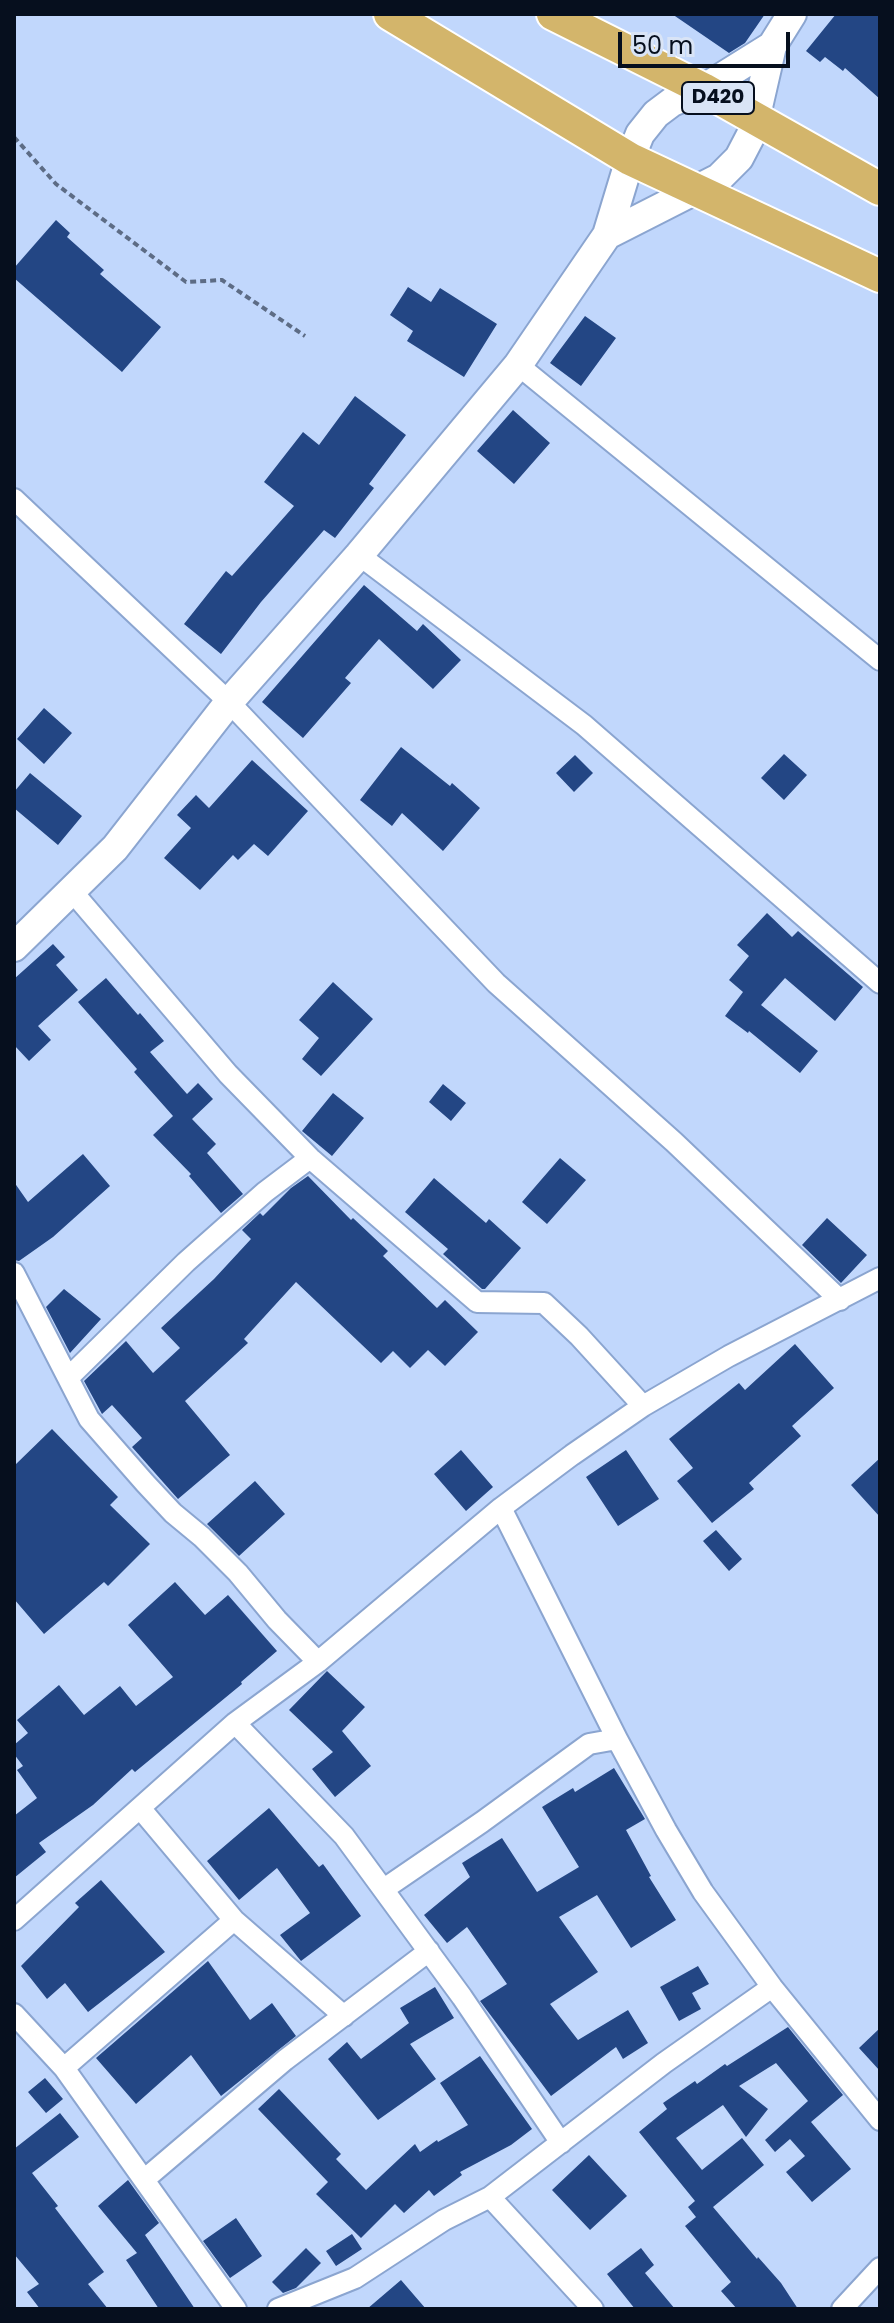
<!DOCTYPE html>
<style>
body{margin:0}
#map{position:relative;width:894px;height:2323px;overflow:hidden;background:#c1d7fc;font-family:Poppins,sans-serif}
canvas{display:block}
.frame{position:absolute;inset:0;border:16px solid #060f1e;pointer-events:none}
.scale{position:absolute;left:618px;top:32px;width:172px;height:36px;box-sizing:border-box;border:4px solid #060f1e;border-top:0;padding-left:10px;font-size:24px;line-height:28px;white-space:nowrap;color:#060f1e;-webkit-text-stroke:6px #d9e4f6;paint-order:stroke}
</style>
<div id="map">
<canvas width="894" height="2323"></canvas>
<div class="frame"></div>
<div class="scale">50 m</div>
</div>
<script>
const context = document.querySelector('canvas').getContext('2d');
context.lineJoin = 'round';
function fill(path, color) {
  context.fillStyle = color;
  context.fill(path, 'evenodd');
}
function poly(rows) {
  const path = new Path2D();
  for (const r of rows) {
    path.moveTo(r[0], r[1]);
    for (let i = 2; i < r.length; i += 2) path.lineTo(r[i], r[i + 1]);
  }
  return path;
}
function strokePath(path, color, width, dash) {
  context.strokeStyle = color;
  context.lineWidth = width;
  context.lineCap = dash ? 'butt' : 'round';
  context.setLineDash(dash || []);
  context.stroke(path);
}
function drawText(font, color, halo, rows, align = 'center') {
  context.font = font + ' Poppins,sans-serif';
  context.lineWidth = 8;
  context.setLineDash([]);
  context.textBaseline = 'middle';
  context.strokeStyle = halo;
  context.fillStyle = color;
  for (const [text, x, y, turn = 0] of rows) {
    context.save();
    context.translate(x, y);
    context.rotate((+turn || 0) * Math.PI / 180);
    context.textAlign = isNaN(turn) ? turn : align;
    if (halo) context.strokeText(text, 0, 0);
    context.fillText(text, 0, 0);
    context.restore();
  }
}
fill(poly([
 [672,14,765,14,745,43,729,53],
 [836,14,880,14,880,99,845,68,843,71,825,57,820,62,806,51],
 [56,220,70,233,67,237,104,270,100,274,161,327,122,372,14,278,14,268],
 [408,287,431,302,440,288,497,324,464,377,407,341,413,331,390,315],
 [585,316,616,338,581,386,550,363],
 [355,396,406,435,369,484,374,488,335,538,324,530,261,602,221,654,184,624,226,571,232,576,294,506,264,482,303,432,319,445],
 [513,410,550,443,514,484,477,451],
 [364,585,417,631,423,624,461,660,433,689,379,639,345,678,351,683,303,738,262,702],
 [44,708,72,733,44,764,17,739],
 [401,747,450,786,452,783,480,808,443,851,402,813,392,826,360,800],
 [784,754,807,775,784,800,761,778],
 [575,755,593,773,574,792,556,773],
 [252,760,308,811,268,856,254,844,238,860,233,855,200,890,164,858,191,828,177,815,196,795,209,808],
 [30,773,82,816,58,845,14,808,14,792],
 [767,913,792,937,798,931,863,987,835,1021,785,978,761,1005,818,1051,800,1073,749,1031,748,1033,725,1016,743,992,729,980,749,956,737,945],
 [53,944,65,957,56,965,78,990,38,1026,51,1040,29,1061,14,1045,14,979],
 [106,978,138,1015,140,1013,164,1041,150,1052,187,1094,198,1083,213,1099,192,1119,216,1144,207,1153,243,1194,221,1213,189,1176,191,1174,153,1135,173,1116,134,1072,137,1069,78,1002],
 [333,982,373,1019,321,1076,302,1059,319,1038,299,1020],
 [443,1084,466,1103,451,1121,429,1102],
 [333,1093,364,1118,332,1156,302,1131],
 [83,1154,110,1186,53,1237,19,1261,14,1260,14,1182,28,1202],
 [560,1158,586,1180,547,1224,522,1202],
 [308,1176,351,1220,353,1218,388,1251,383,1256,437,1308,445,1300,478,1332,445,1366,428,1350,410,1368,393,1351,381,1363,296,1282,244,1339,248,1343,185,1401,230,1455,178,1499,132,1447,142,1438,112,1405,102,1414,84,1381,126,1341,153,1373,180,1348,161,1328,214,1279,251,1239,242,1230,260,1213,263,1216,291,1188],
 [434,1178,486,1223,489,1219,521,1248,485,1289,482,1289,443,1254,448,1249,405,1212],
 [827,1218,867,1255,841,1283,802,1245],
 [64,1289,101,1319,70,1353,46,1307],
 [795,1344,834,1388,792,1426,801,1436,749,1483,754,1489,712,1523,677,1481,693,1468,669,1439,739,1383,745,1390],
 [52,1429,118,1497,110,1505,150,1544,108,1586,104,1582,44,1634,14,1599,14,1466],
 [461,1450,493,1487,466,1511,434,1474],
 [626,1450,659,1499,618,1526,586,1477],
 [880,1458,880,1517,851,1485],
 [255,1481,285,1514,239,1556,207,1524],
 [716,1530,742,1559,729,1571,703,1541],
 [175,1582,205,1615,228,1595,277,1651,241,1682,242,1684,135,1772,132,1769,93,1805,39,1843,46,1852,14,1878,14,1816,37,1798,17,1770,23,1766,14,1754,14,1745,28,1733,17,1720,59,1685,84,1715,120,1686,136,1706,173,1677,128,1625],
 [327,1671,365,1707,342,1731,371,1766,335,1797,312,1769,333,1752,289,1710],
 [614,1768,645,1819,626,1830,651,1876,649,1877,676,1920,631,1948,597,1895,559,1917,598,1972,550,2004,578,2040,628,2010,648,2043,623,2059,616,2047,551,2096,480,2001,507,1984,467,1927,447,1943,424,1915,470,1877,462,1863,502,1838,537,1892,579,1867,542,1807,573,1788,575,1792],
 [269,1808,319,1867,323,1864,361,1916,301,1961,280,1935,310,1913,277,1868,239,1900,207,1861],
 [101,1880,165,1952,88,2012,65,1983,47,1999,21,1966,79,1907,75,1903],
 [208,1961,250,2020,272,2003,296,2036,221,2096,191,2055,136,2104,96,2058],
 [698,1966,709,1984,692,1993,701,2009,679,2021,660,1987],
 [435,1987,454,2018,410,2044,436,2079,378,2120,328,2059,347,2042,361,2059,409,2023,400,2008],
 [788,2027,843,2095,811,2122,851,2169,812,2202,786,2172,805,2156,790,2139,775,2152,765,2140,808,2101,776,2063,739,2086,768,2109,746,2137,723,2105,676,2138,702,2170,742,2138,764,2165,713,2207,757,2259,758,2257,781,2283,798,2309,737,2309,721,2291,731,2282,685,2226,696,2217,688,2207,695,2201,639,2132,667,2109,663,2103,695,2081,697,2084,725,2064,727,2066],
 [880,2028,880,2071,859,2048],
 [480,2056,532,2129,511,2145,460,2172,462,2175,434,2196,429,2190,404,2213,395,2204,361,2238,316,2194,328,2182,258,2109,279,2089,341,2154,336,2159,366,2190,415,2144,420,2152,437,2140,438,2142,468,2125,440,2083],
 [45,2078,63,2099,46,2113,28,2092],
 [60,2113,79,2137,32,2173,58,2206,55,2208,104,2272,88,2284,108,2309,40,2309,27,2292,39,2284,14,2254,14,2149],
 [589,2155,627,2196,590,2230,552,2190],
 [128,2180,159,2223,145,2235,195,2309,159,2309,126,2260,137,2253,98,2206],
 [236,2218,262,2256,230,2278,203,2241],
 [352,2234,362,2249,336,2266,326,2251],
 [306,2248,321,2263,296,2288,283,2293,272,2282],
 [641,2248,654,2265,645,2273,675,2309,635,2309,607,2274],
 [401,2280,426,2309,367,2309]
]), '#234684');
const minor = poly([
 [518,365,880,660],
 [14,499,229,702,496,983,674,1142,840,1300],
 [359,555,584,725,880,983],
 [71,890,228,1074,310,1158,477,1302,544,1303,579,1336,643,1406],
 [14,1273,89,1419,145,1483,173,1513,202,1537,238,1573,277,1620,318,1662],
 [68,1378,186,1262,265,1192,310,1158],
 [501,1508,617,1739],
 [235,1723,344,1836,462,1997,561,2143],
 [140,1808,234,1920,344,2016],
 [384,1889,482,1822,589,1744,617,1739,666,1830,703,1892,772,1987,880,2120],
 [14,1920,235,1723,318,1662,501,1508,572,1455,643,1406,729,1356,880,1278],
 [14,2014,64,2068,236,2309],
 [64,2068,234,1920],
 [145,2179,285,2060,429,1951],
 [490,2197,593,2309],
 [278,2309,355,2278,444,2220,490,2197,664,2063,772,1987],
 [842,2309,880,2268]
]);
const secondary = poly([
 [607,235,719,178,739,158,752,133,772,46,792,14],
 [14,947,115,848,229,702,359,555,518,365,607,235,630,159,640,134,656,114,672,102,703,89,772,46]
]);
const primary = poly([
 [390,14,630,159,880,276],
 [553,14,703,89,880,189]
]);
strokePath(minor, '#8ba5d0', 24);
strokePath(secondary, '#8ba5d0', 32);
strokePath(primary, '#fff', 36);
strokePath(poly([
 [14,137,56,184,186,282,222,280,305,336]
]), '#5d6c85', 4, [6, 4]);
strokePath(minor, '#fff', 20);
strokePath(secondary, '#fff', 28);
strokePath(primary, '#d3b56b', 32);
for (const [x, y, w] of [
 [718,98,72]
]) {
  const box = new Path2D();
  box.roundRect(x - w / 2, y - 16, w, 32, 6);
  context.fillStyle = '#d9e4f6';
  context.fill(box);
  strokePath(box, '#060f1e', 2);
}
drawText('bold 20px', '#060f1e', null, [
 ["D420",718,98]
]);
</script>
